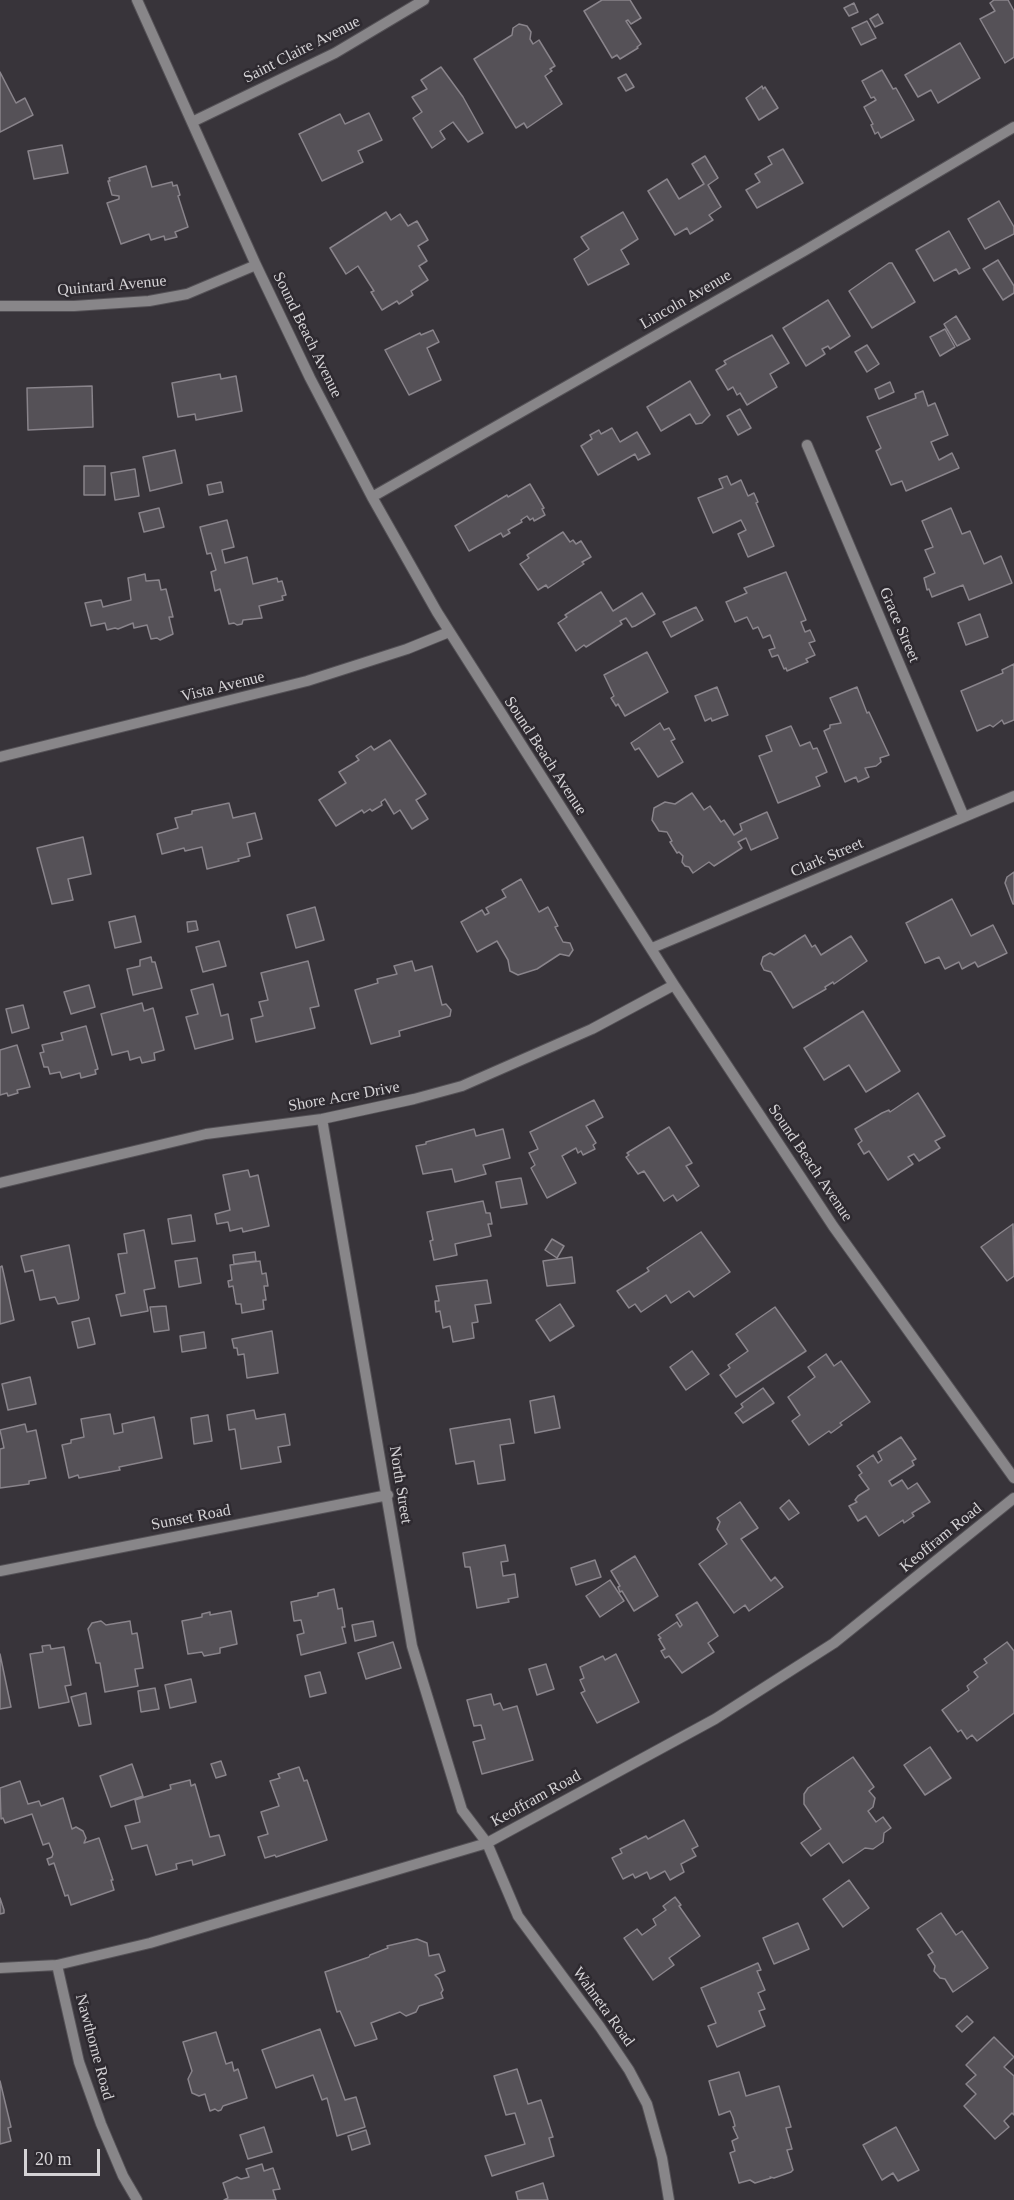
<!DOCTYPE html>
<style>
body{margin:0}
#map{position:relative;width:1014px;height:2200px;overflow:hidden;background:#38343a;font-family:"Times New Roman",serif}
canvas{display:block}
.scale{position:absolute;left:24px;top:2149px;width:76px;height:27px;box-sizing:border-box;border:3px solid #d5d3d6;border-top:0;padding-left:8px;font-size:18px;line-height:21px;white-space:nowrap;color:#d5d3d6;-webkit-text-stroke:4px #2e2a30;paint-order:stroke}
</style>
<div id="map">
<canvas width="1014" height="2200"></canvas>
<div class="scale">20 m</div>
</div>
<script>
const context = document.querySelector('canvas').getContext('2d');
context.lineJoin = 'round';
function fill(path, color) {
  context.fillStyle = color;
  context.fill(path, 'evenodd');
}
function poly(rows) {
  const path = new Path2D();
  for (const r of rows) {
    path.moveTo(r[0], r[1]);
    for (let i = 2; i < r.length; i += 2) path.lineTo(r[i], r[i + 1]);
  }
  return path;
}
function strokePath(path, color, width, dash) {
  context.strokeStyle = color;
  context.lineWidth = width;
  context.lineCap = dash ? 'butt' : 'round';
  context.setLineDash(dash || []);
  context.stroke(path);
}
function drawText(font, color, halo, rows, align = 'center') {
  context.font = font + ' "Times New Roman",serif';
  context.lineWidth = 5;
  context.setLineDash([]);
  context.textBaseline = 'middle';
  context.strokeStyle = halo;
  context.fillStyle = color;
  for (const [text, x, y, turn = 0] of rows) {
    context.save();
    context.translate(x, y);
    context.rotate((+turn || 0) * Math.PI / 180);
    context.textAlign = isNaN(turn) ? turn : align;
    if (halo) context.strokeText(text, 0, 0);
    context.fillText(text, 0, 0);
    context.restore();
  }
}
const building = poly([
 [602,0,630,0,641,18,631,24,628,20,626,21,641,44,637,47,638,48,620,59,617,55,612,58,584,11,602,0],
 [994,0,1008,0,1014,11,1014,57,1005,63,980,19,995,11,990,3,994,0],
 [854,3,858,12,849,16,844,8,854,3],
 [878,14,883,23,875,27,870,19,878,14],
 [867,21,876,38,861,45,852,28,867,21],
 [519,24,527,26,531,32,530,39,533,44,539,40,555,66,550,69,552,71,545,76,562,104,527,128,524,123,516,128,474,59,512,35,513,28,519,24],
 [960,43,980,78,938,103,931,90,918,97,905,75,960,43],
 [441,67,463,97,483,133,468,142,453,122,440,131,445,139,432,148,413,118,422,112,412,97,427,89,421,80,441,67],
 [882,70,893,89,896,88,914,120,881,138,878,132,875,134,871,125,873,124,864,107,876,100,874,97,871,98,862,81,882,70],
 [0,72,16,103,25,98,33,115,0,132,0,72],
 [626,74,634,87,626,91,618,78,626,74],
 [762,86,763,89,765,87,778,108,759,120,746,98,762,86],
 [369,113,382,140,358,151,363,162,322,181,299,134,340,114,345,124,369,113],
 [62,145,68,173,34,179,28,151,62,145],
 [783,149,803,183,757,208,746,190,760,182,755,174,772,164,768,157,783,149],
 [705,156,718,178,708,185,721,207,709,215,713,220,690,234,687,228,675,235,648,191,667,179,679,199,704,184,692,164,705,156],
 [146,166,152,187,172,182,173,186,177,185,180,195,178,196,188,227,175,232,177,237,165,240,164,236,151,240,149,234,121,244,107,203,119,199,119,196,112,195,108,181,110,181,109,178,146,166],
 [999,201,1014,227,1014,234,985,249,968,219,999,201],
 [386,212,391,220,400,214,408,226,417,221,428,240,418,246,427,261,419,266,428,280,411,291,413,295,399,304,397,301,382,310,371,292,374,291,358,266,346,274,330,248,386,212],
 [623,212,638,239,621,250,629,264,588,285,574,259,589,249,581,237,623,212],
 [949,231,970,268,959,274,956,269,934,281,916,250,949,231],
 [998,260,1014,286,1014,293,1003,300,983,269,998,260],
 [889,263,892,263,915,302,872,328,849,291,889,263],
 [828,300,850,336,830,349,828,346,822,349,825,354,806,366,783,328,828,300],
 [956,316,970,339,957,346,944,324,956,316],
 [945,329,955,347,940,356,930,337,945,329],
 [433,330,439,342,427,348,441,380,409,395,385,350,420,333,421,335,433,330],
 [772,335,789,363,770,374,777,387,747,405,740,393,737,395,733,387,728,390,716,370,726,364,724,361,772,335],
 [867,345,879,364,867,372,855,352,867,345],
 [220,374,221,379,236,376,242,411,196,420,195,414,178,417,172,383,220,374],
 [690,381,710,415,702,423,696,424,690,414,661,431,647,407,690,381],
 [890,382,894,392,879,399,875,389,890,382],
 [92,386,93,427,28,430,27,388,92,386],
 [923,391,928,406,935,403,948,435,931,442,939,460,952,453,959,468,906,491,902,481,891,485,876,451,881,448,867,417,916,398,915,394,923,391],
 [740,409,751,428,738,435,727,416,740,409],
 [612,428,620,442,637,432,650,454,638,460,635,454,598,475,581,446,592,439,590,435,599,430,601,434,612,428],
 [175,450,182,483,150,491,143,457,175,450],
 [84,466,105,466,105,495,84,495,84,466],
 [135,469,139,496,115,500,111,473,135,469],
 [727,476,731,485,741,480,748,496,754,493,758,502,756,503,774,546,748,557,738,534,746,530,741,520,713,533,698,498,723,488,719,479,727,476],
 [221,482,223,492,209,495,207,485,221,482],
 [530,484,544,508,542,509,545,515,534,521,533,518,530,520,527,516,521,520,522,522,508,530,510,533,503,537,501,533,469,551,455,526,507,495,508,497,530,484],
 [159,508,164,527,144,532,139,513,159,508],
 [951,508,962,534,970,531,984,564,1001,556,1012,583,969,600,963,585,932,597,929,589,927,590,924,578,935,573,925,550,933,547,922,521,951,508],
 [227,520,234,547,222,550,225,563,247,557,253,584,277,578,278,582,282,581,286,595,282,596,283,600,259,606,262,618,243,620,242,624,237,625,234,623,229,624,220,589,215,591,211,572,216,570,211,553,207,554,200,527,227,520],
 [563,532,570,542,573,540,576,544,581,541,591,557,582,562,584,564,548,588,546,585,538,590,520,564,529,558,527,555,563,532],
 [786,572,806,620,801,622,805,632,810,630,815,641,809,643,815,655,806,659,808,662,787,671,786,668,784,669,778,655,772,657,769,650,775,648,770,635,763,638,758,627,753,629,747,617,735,622,726,602,747,593,744,588,786,572],
 [145,574,146,581,159,580,161,590,166,589,173,617,169,617,173,634,160,640,157,638,151,639,147,625,134,628,133,623,118,629,115,628,107,630,105,623,91,626,85,603,101,600,103,607,131,600,128,578,145,574],
 [601,592,613,611,642,593,655,614,635,626,632,627,626,618,620,621,622,624,586,647,584,645,576,651,558,623,567,617,565,615,601,592],
 [696,607,703,620,671,637,663,622,696,607],
 [980,614,988,637,966,645,958,623,980,614],
 [647,652,668,692,625,716,618,704,616,706,611,698,614,696,604,675,647,652],
 [1014,664,1014,720,1004,724,1002,720,993,727,990,725,977,731,961,691,1003,673,1002,670,1014,664],
 [717,687,728,715,712,721,711,718,705,721,695,696,717,687],
 [857,687,867,713,869,712,889,755,880,758,881,762,876,766,865,768,869,777,858,782,856,777,845,782,824,731,830,728,830,725,841,723,830,698,857,687],
 [660,723,664,730,669,728,675,739,671,741,683,762,658,777,639,748,635,750,631,743,660,723],
 [791,726,800,746,810,742,813,749,817,748,827,772,816,777,820,786,778,803,759,756,772,751,766,736,791,726],
 [390,740,426,794,416,800,428,819,412,829,400,810,394,814,385,799,381,802,382,805,372,811,370,809,364,813,362,810,336,826,319,800,346,783,339,772,359,760,356,756,371,746,374,750,390,740],
 [692,793,704,810,710,806,721,822,724,820,734,835,742,830,740,824,767,812,778,838,751,850,746,838,738,842,742,848,714,866,709,862,693,873,689,867,685,866,682,862,683,856,679,852,677,853,670,842,672,841,667,832,659,831,652,820,654,808,665,802,675,804,692,793],
 [229,803,233,818,255,813,262,839,247,843,250,856,238,859,239,861,207,869,202,847,185,851,184,848,162,854,157,834,178,828,175,818,192,814,192,811,229,803],
 [83,837,91,874,68,879,73,900,52,904,37,848,83,837],
 [1014,872,1014,904,1013,904,1005,883,1007,877,1014,872],
 [521,879,539,912,548,907,558,926,555,927,563,942,570,943,573,950,569,956,560,954,537,969,518,975,510,971,508,960,497,941,477,952,461,922,482,910,485,915,489,913,486,908,506,897,502,890,521,879],
 [952,899,971,936,993,925,1007,953,978,967,975,962,962,969,959,962,945,969,939,957,925,963,906,923,952,899],
 [315,907,324,940,296,948,287,915,315,907],
 [135,916,141,942,115,948,109,922,135,916],
 [196,921,198,930,188,932,187,922,196,921],
 [805,935,812,947,815,945,821,955,851,936,867,961,834,984,833,982,825,987,826,989,793,1008,771,972,764,970,761,964,763,957,770,953,774,955,805,935],
 [219,941,226,966,203,972,196,947,219,941],
 [151,957,152,962,155,962,162,988,133,995,127,969,140,966,140,960,151,957],
 [308,961,319,1006,310,1008,315,1028,256,1042,251,1019,263,1016,259,1002,268,1000,261,973,308,961],
 [412,961,415,971,432,966,442,1005,446,1004,451,1010,450,1016,399,1031,400,1036,371,1044,355,990,378,983,377,979,397,974,394,966,412,961],
 [213,984,221,1016,228,1014,233,1039,195,1049,186,1017,198,1014,191,990,213,984],
 [89,985,95,1007,71,1014,64,992,89,985],
 [142,1003,144,1011,153,1008,164,1050,154,1053,155,1060,142,1063,140,1057,130,1060,128,1051,112,1055,101,1014,142,1003],
 [23,1005,29,1028,12,1033,6,1009,23,1005],
 [863,1011,900,1071,866,1092,849,1065,824,1080,804,1048,863,1011],
 [86,1026,98,1069,95,1070,96,1074,81,1078,80,1073,62,1078,60,1072,50,1074,48,1067,44,1067,40,1053,44,1052,42,1045,63,1040,61,1033,86,1026],
 [17,1045,30,1087,17,1090,18,1093,8,1096,7,1093,0,1095,0,1050,17,1045],
 [918,1093,945,1136,935,1141,940,1148,919,1161,914,1154,908,1157,913,1164,888,1180,869,1151,864,1154,858,1144,862,1141,855,1129,882,1113,889,1110,890,1112,918,1093],
 [594,1100,603,1117,586,1126,596,1143,593,1145,595,1149,583,1155,581,1151,578,1153,576,1148,562,1156,576,1183,547,1198,531,1168,535,1165,529,1153,538,1149,530,1132,594,1100],
 [669,1127,692,1163,686,1166,699,1186,677,1201,673,1195,664,1201,644,1171,638,1174,626,1157,629,1155,627,1153,669,1127],
 [474,1129,476,1136,503,1129,510,1158,483,1165,486,1174,455,1182,452,1169,423,1174,416,1146,426,1144,426,1142,474,1129],
 [248,1170,250,1177,258,1175,269,1226,243,1232,242,1228,230,1231,228,1222,217,1224,215,1214,230,1210,223,1175,248,1170],
 [521,1178,527,1204,501,1208,496,1182,521,1178],
 [483,1201,486,1213,490,1213,492,1224,488,1224,491,1236,455,1244,457,1255,434,1260,430,1241,433,1240,427,1212,483,1201],
 [191,1215,195,1241,172,1244,168,1219,191,1215],
 [1013,1224,1014,1276,1007,1281,981,1247,1013,1224],
 [144,1230,155,1288,144,1290,148,1311,121,1316,116,1295,125,1293,118,1254,127,1253,124,1234,144,1230],
 [701,1232,730,1272,694,1297,689,1291,671,1303,666,1295,641,1312,635,1304,629,1308,617,1291,649,1271,647,1268,701,1232],
 [552,1239,564,1246,557,1258,545,1250,552,1239],
 [69,1245,79,1298,78,1300,58,1304,55,1297,40,1300,33,1270,25,1272,21,1256,69,1245],
 [255,1252,256,1261,234,1264,233,1255,255,1252],
 [572,1257,575,1283,547,1286,543,1261,572,1257],
 [197,1258,201,1283,179,1287,175,1261,197,1258],
 [260,1261,262,1274,266,1273,268,1286,264,1286,266,1300,263,1300,264,1309,242,1313,241,1304,236,1304,233,1286,229,1287,228,1281,232,1280,230,1265,260,1261],
 [2,1266,14,1320,0,1324,0,1267,2,1266],
 [487,1280,491,1303,475,1305,478,1322,472,1323,474,1338,453,1342,450,1326,443,1328,440,1311,436,1312,435,1301,439,1301,436,1286,487,1280],
 [560,1304,574,1326,550,1341,536,1320,560,1304],
 [166,1306,169,1330,154,1332,150,1307,166,1306],
 [775,1307,806,1351,736,1397,720,1375,730,1368,728,1365,748,1351,736,1334,775,1307],
 [89,1318,95,1344,78,1348,72,1322,89,1318],
 [272,1331,278,1373,247,1378,244,1354,238,1355,237,1348,234,1348,232,1339,272,1331],
 [204,1332,206,1348,182,1352,180,1336,204,1332],
 [692,1351,709,1374,686,1390,670,1367,692,1351],
 [826,1354,834,1366,841,1361,870,1402,840,1423,842,1425,831,1433,829,1431,809,1445,792,1421,800,1415,788,1397,815,1377,808,1367,826,1354],
 [30,1377,36,1404,8,1410,2,1384,30,1377],
 [763,1388,774,1403,743,1423,735,1413,743,1407,741,1404,763,1388],
 [554,1396,560,1428,535,1433,530,1401,554,1396],
 [254,1410,256,1419,285,1414,290,1445,278,1447,281,1462,241,1469,235,1429,229,1430,227,1415,254,1410],
 [110,1414,114,1434,123,1432,122,1424,154,1417,162,1458,119,1467,120,1470,79,1478,78,1475,69,1478,62,1445,71,1443,71,1440,84,1437,81,1419,110,1414],
 [208,1415,212,1441,194,1444,191,1418,208,1415],
 [510,1419,514,1443,500,1445,505,1480,478,1484,474,1461,456,1464,450,1429,510,1419],
 [25,1424,27,1432,36,1430,46,1478,29,1481,29,1484,0,1488,0,1449,4,1448,0,1430,25,1424],
 [901,1437,916,1459,912,1461,914,1465,889,1481,892,1486,902,1480,908,1489,917,1483,930,1502,912,1513,914,1516,904,1523,903,1520,879,1536,866,1516,858,1521,849,1506,857,1502,855,1500,858,1496,869,1489,859,1475,862,1473,857,1466,873,1455,878,1463,882,1460,878,1452,901,1437],
 [789,1500,799,1513,789,1520,780,1508,789,1500],
 [740,1502,758,1528,741,1539,771,1581,775,1577,783,1587,749,1611,745,1605,734,1613,699,1564,727,1544,717,1529,720,1522,717,1518,740,1502],
 [505,1545,508,1561,501,1562,503,1576,515,1574,518,1597,508,1599,509,1602,477,1608,470,1567,465,1567,463,1553,505,1545],
 [635,1556,658,1596,634,1611,622,1591,620,1592,618,1587,620,1586,611,1571,635,1556],
 [595,1560,601,1577,576,1585,571,1568,595,1560],
 [610,1580,624,1601,600,1617,586,1596,610,1580],
 [334,1589,338,1609,342,1608,345,1627,342,1627,346,1643,301,1655,297,1635,304,1633,301,1620,294,1621,291,1602,318,1596,318,1593,334,1589],
 [697,1602,718,1636,708,1643,714,1652,682,1673,669,1656,665,1658,661,1651,665,1649,659,1639,661,1638,658,1635,677,1622,680,1627,682,1625,676,1615,697,1602],
 [231,1611,237,1644,220,1648,220,1653,204,1656,202,1652,188,1654,182,1621,202,1617,202,1614,210,1612,210,1615,231,1611],
 [101,1621,106,1625,130,1621,132,1634,137,1633,143,1668,135,1669,138,1686,105,1692,100,1663,96,1663,88,1629,92,1623,101,1621],
 [373,1621,376,1636,355,1641,352,1625,373,1621],
 [393,1642,401,1668,366,1679,358,1653,393,1642],
 [1007,1642,1014,1651,1014,1713,977,1741,972,1735,967,1739,961,1730,958,1732,942,1710,969,1690,967,1686,978,1677,974,1672,987,1663,984,1659,1007,1642],
 [50,1645,51,1649,64,1647,71,1685,65,1686,69,1702,39,1708,30,1654,43,1652,42,1646,50,1645],
 [0,1654,11,1707,0,1709,0,1654],
 [616,1654,639,1702,597,1723,581,1693,585,1691,580,1680,584,1678,580,1667,603,1656,605,1660,616,1654],
 [546,1664,554,1689,537,1695,529,1669,546,1664],
 [320,1672,326,1693,310,1697,305,1676,320,1672],
 [191,1679,196,1702,170,1708,165,1685,191,1679],
 [155,1688,159,1709,141,1712,138,1691,155,1688],
 [86,1693,91,1724,79,1726,71,1697,86,1693],
 [491,1694,494,1705,500,1703,503,1710,517,1706,533,1760,482,1774,473,1742,485,1739,481,1725,474,1726,467,1700,491,1694],
 [930,1747,951,1778,925,1795,904,1765,930,1747],
 [853,1757,874,1787,869,1791,875,1798,873,1807,868,1811,876,1822,883,1817,891,1828,884,1833,883,1842,873,1849,865,1848,843,1863,829,1843,811,1856,801,1843,821,1829,804,1804,804,1794,808,1788,853,1757],
 [221,1761,226,1775,216,1778,211,1764,221,1761],
 [132,1764,143,1796,111,1807,100,1776,132,1764],
 [299,1767,304,1781,307,1780,327,1840,276,1857,275,1855,265,1858,258,1837,268,1834,261,1812,279,1806,270,1781,280,1778,278,1774,299,1767],
 [190,1780,191,1786,195,1784,210,1837,219,1835,225,1855,193,1865,192,1860,176,1864,177,1869,156,1875,147,1845,132,1849,125,1826,140,1822,135,1800,171,1789,170,1785,190,1780],
 [20,1781,28,1804,39,1801,41,1806,63,1798,72,1829,76,1827,83,1831,86,1838,84,1843,99,1838,113,1880,111,1880,114,1890,71,1905,68,1895,65,1896,54,1863,49,1865,47,1859,52,1857,53,1854,49,1843,43,1845,32,1814,5,1823,3,1818,1,1819,0,1788,20,1781],
 [684,1820,698,1846,692,1849,696,1856,681,1864,684,1872,670,1880,665,1871,650,1879,647,1872,635,1878,633,1874,623,1879,612,1858,622,1853,620,1849,646,1836,648,1839,684,1820],
 [849,1880,869,1908,843,1927,823,1899,849,1880],
 [675,1897,681,1905,679,1906,700,1936,669,1958,674,1965,653,1980,624,1938,637,1929,642,1935,656,1925,653,1919,666,1910,663,1906,675,1897],
 [0,1898,4,1910,4,1913,0,1914,0,1898],
 [941,1913,956,1935,962,1931,988,1968,953,1992,945,1979,940,1978,934,1971,935,1966,928,1955,933,1952,917,1929,941,1913],
 [798,1923,809,1949,774,1964,763,1938,798,1923],
 [417,1939,427,1943,429,1956,439,1954,445,1971,435,1975,439,1979,443,1990,441,1993,443,1998,419,2006,416,2012,406,2016,400,2012,371,2023,377,2039,355,2046,340,2011,337,2012,325,1972,369,1957,370,1955,388,1948,387,1946,417,1939],
 [758,1963,761,1970,757,1971,765,1990,758,1993,765,2009,759,2011,765,2026,717,2047,708,2026,716,2023,701,1988,758,1963],
 [967,2016,973,2022,962,2032,956,2026,967,2016],
 [320,2029,345,2100,356,2097,365,2127,337,2136,327,2098,322,2100,313,2075,276,2088,262,2050,320,2029],
 [216,2032,226,2064,232,2062,234,2071,238,2069,247,2098,223,2106,221,2110,218,2111,215,2109,210,2111,205,2094,199,2096,192,2093,188,2079,192,2071,183,2042,216,2032],
 [994,2037,1014,2057,1004,2067,1014,2076,1014,2115,1012,2113,1004,2121,1009,2127,995,2139,964,2106,976,2094,966,2084,976,2075,966,2065,994,2037],
 [517,2069,528,2104,541,2100,553,2137,549,2138,554,2156,492,2176,485,2156,525,2144,515,2113,506,2115,494,2076,517,2069],
 [739,2072,746,2096,779,2086,791,2127,786,2128,792,2149,787,2150,793,2170,791,2172,774,2178,770,2177,771,2178,755,2183,750,2180,739,2183,730,2153,735,2151,732,2141,738,2138,733,2127,735,2126,733,2118,730,2111,719,2115,709,2081,739,2072],
 [0,2081,11,2127,8,2128,11,2141,0,2144,0,2081],
 [264,2127,272,2152,248,2159,240,2135,264,2127],
 [896,2127,919,2170,898,2181,893,2173,882,2180,863,2145,896,2127],
 [366,2130,370,2144,352,2150,348,2136,366,2130],
 [262,2164,264,2171,273,2168,280,2189,273,2190,276,2200,224,2200,228,2198,223,2183,237,2177,241,2179,249,2177,246,2169,262,2164],
 [543,2183,548,2200,518,2200,516,2192,543,2183]
]);
fill(building, '#555157');
strokePath(building, '#89848b', 1.5);
const minor = poly([
 [137,0,256,265,310,378,372,497,437,612,674,985,833,1226,1014,1478],
 [192,122,335,53,424,0],
 [0,306,74,306,149,301,187,294,256,265],
 [807,445,964,817],
 [372,497,804,251,1014,127],
 [0,757,307,681,407,649,449,632],
 [652,948,1014,796],
 [322,1119,412,1646,462,1810,487,1843,518,1916,600,2027,629,2070,647,2104,662,2158,669,2200],
 [0,1183,206,1134,322,1119,414,1099,462,1086,592,1029,674,985],
 [0,1571,388,1495],
 [57,1965,79,2062,101,2124,123,2176,137,2200],
 [0,1968,57,1965,150,1943,487,1843,715,1719,834,1643,1014,1498]
]);
strokePath(minor, '#545156', 12);
strokePath(minor, '#888689', 10);
drawText('16px', '#d5d3d6', '#2e2a30', [
 ["Saint Claire Avenue",302,50,-27],
 ["Quintard Avenue",112,286,-5],
 ["Lincoln Avenue",686,300,-30],
 ["Sound Beach Avenue",307,335,64],
 ["Grace Street",899,625,67],
 ["Vista Avenue",223,687,-14],
 ["Sound Beach Avenue",545,756,57],
 ["Clark Street",827,858,-23],
 ["Shore Acre Drive",344,1097,-10],
 ["Sound Beach Avenue",810,1163,56],
 ["North Street",400,1485,81],
 ["Sunset Road",191,1518,-11],
 ["Keoffram Road",941,1538,-39],
 ["Keoffram Road",536,1799,-29],
 ["Wahneta Road",603,2007,54],
 ["Nawthorne Road",94,2047,75]
]);
</script>
